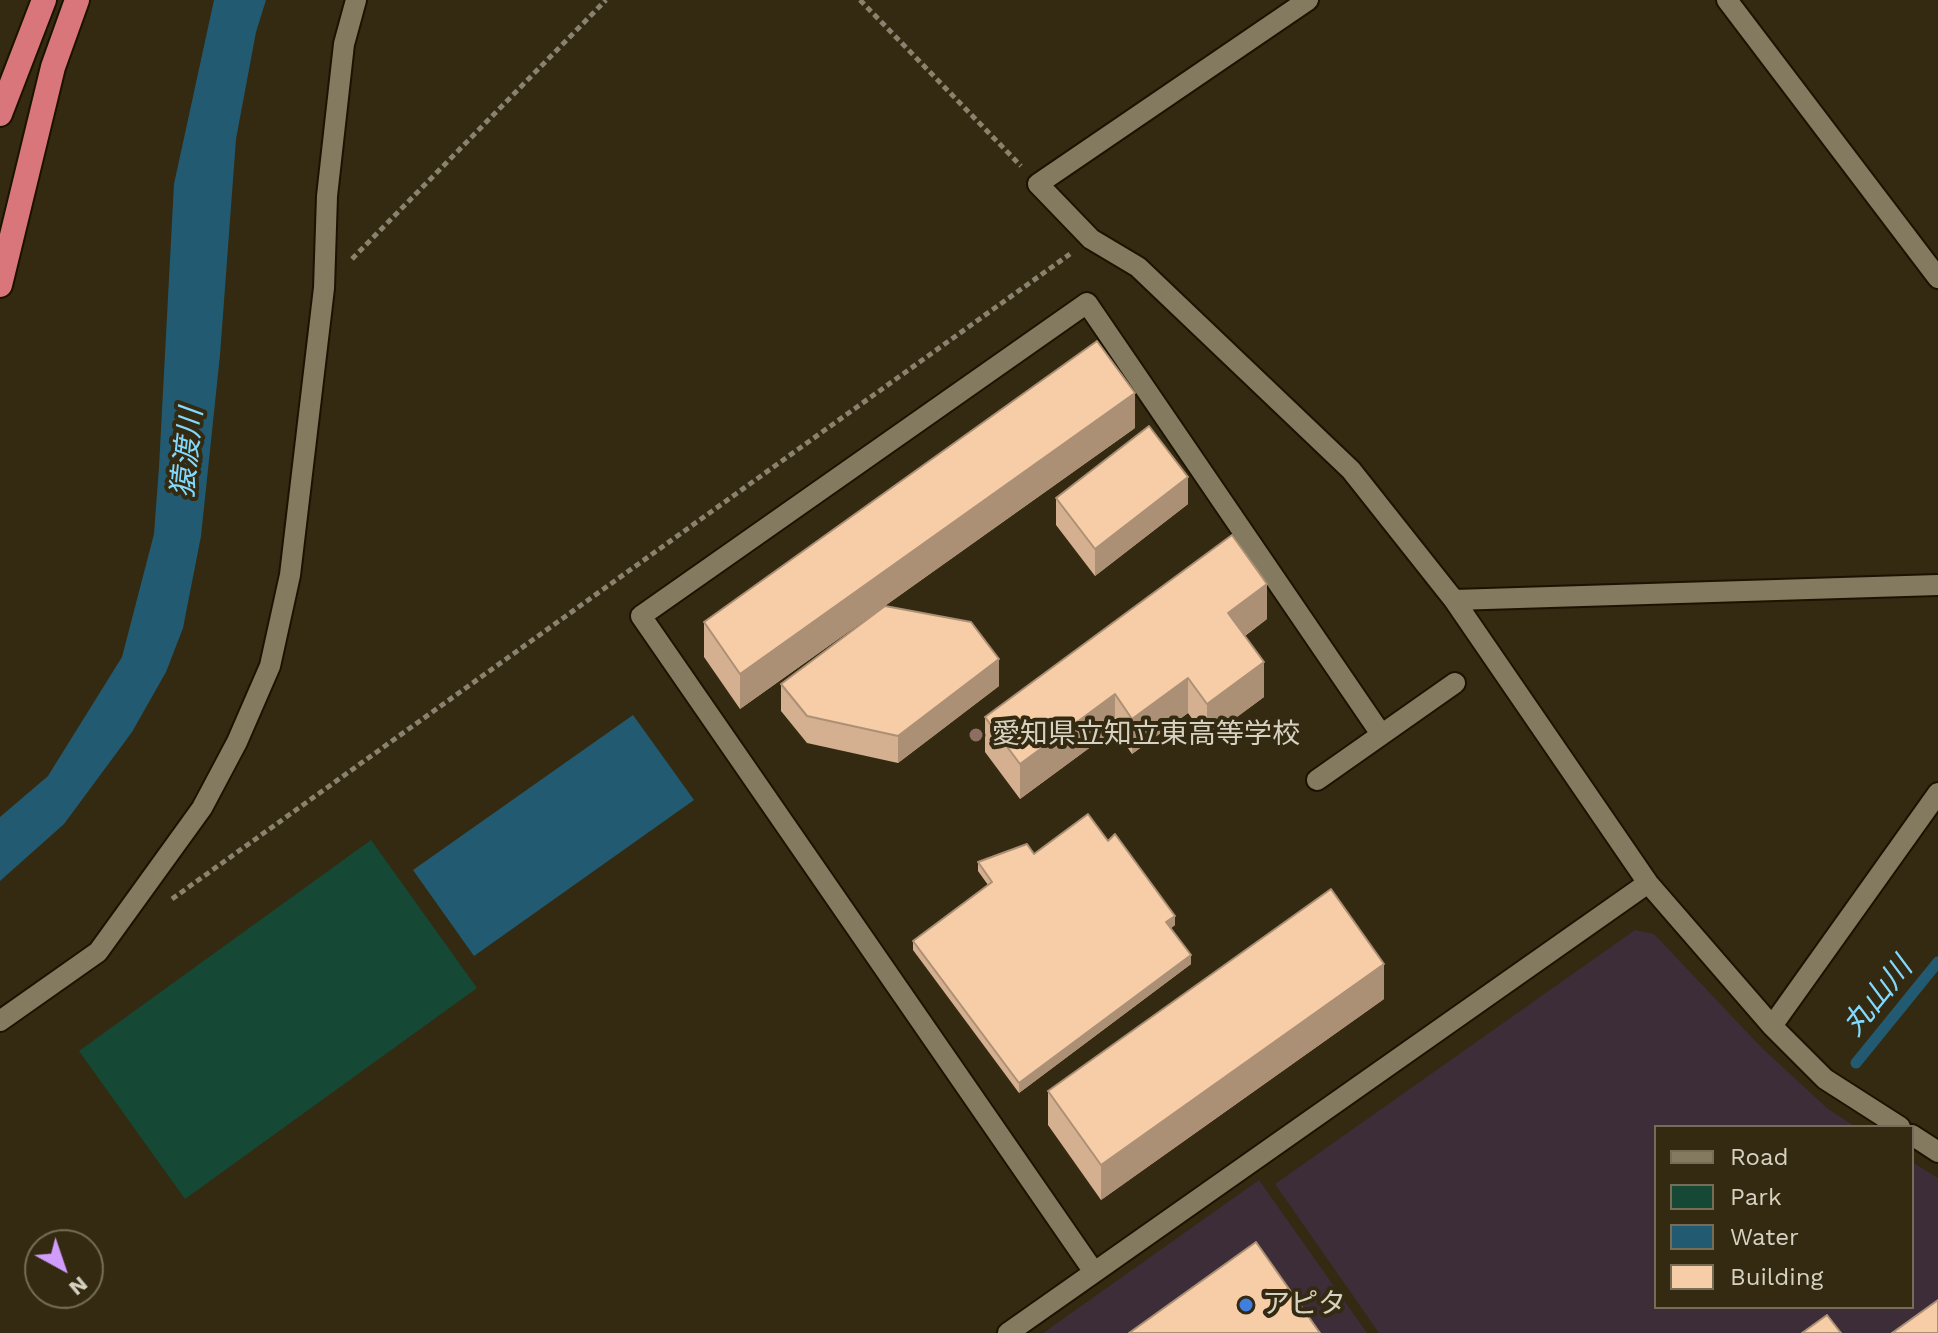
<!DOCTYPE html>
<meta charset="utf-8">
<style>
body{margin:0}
#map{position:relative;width:1938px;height:1333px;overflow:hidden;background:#332a11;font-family:"Work Sans",sans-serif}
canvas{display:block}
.legend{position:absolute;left:1654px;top:1125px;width:260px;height:184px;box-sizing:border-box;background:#332a11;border:2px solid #756d58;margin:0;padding:10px 14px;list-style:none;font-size:24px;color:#d7d1c2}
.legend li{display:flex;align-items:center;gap:16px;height:40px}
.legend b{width:40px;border:2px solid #756d58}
.north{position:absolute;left:24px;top:1229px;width:80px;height:80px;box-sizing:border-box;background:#332a11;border:2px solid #756d58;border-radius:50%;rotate:140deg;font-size:22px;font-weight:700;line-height:32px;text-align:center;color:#d7d1c2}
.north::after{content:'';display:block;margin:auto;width:28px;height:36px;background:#d29cfd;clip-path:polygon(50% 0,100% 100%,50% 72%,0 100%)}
</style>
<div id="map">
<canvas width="1938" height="1333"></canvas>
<ul class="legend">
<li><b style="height:10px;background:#847a5f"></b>Road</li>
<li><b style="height:22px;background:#154935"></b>Park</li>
<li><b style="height:22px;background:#225b71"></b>Water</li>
<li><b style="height:22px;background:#f6cda7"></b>Building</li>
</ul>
<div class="north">N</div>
</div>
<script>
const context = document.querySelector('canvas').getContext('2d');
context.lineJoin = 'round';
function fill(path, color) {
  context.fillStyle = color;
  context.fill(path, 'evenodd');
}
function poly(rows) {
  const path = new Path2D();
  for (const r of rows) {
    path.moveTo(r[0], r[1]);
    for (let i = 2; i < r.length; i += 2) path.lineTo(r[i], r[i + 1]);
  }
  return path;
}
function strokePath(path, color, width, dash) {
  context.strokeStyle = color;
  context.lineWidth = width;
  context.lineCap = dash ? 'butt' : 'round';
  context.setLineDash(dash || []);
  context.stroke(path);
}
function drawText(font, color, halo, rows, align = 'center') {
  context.font = font + ' "Work Sans","Noto Sans JP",sans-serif';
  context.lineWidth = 8;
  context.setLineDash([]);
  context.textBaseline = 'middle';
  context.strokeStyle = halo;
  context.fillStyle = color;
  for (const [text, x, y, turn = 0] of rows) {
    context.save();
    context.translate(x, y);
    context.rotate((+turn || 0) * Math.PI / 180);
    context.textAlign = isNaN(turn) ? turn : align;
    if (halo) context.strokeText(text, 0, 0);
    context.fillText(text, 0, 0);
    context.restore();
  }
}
fill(poly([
 [1635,930,1654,934,1761,1047,1828,1109,1856,1127,1656,1127,1656,1307,1912,1307,1912,1162,1938,1178,1938,1333,1379,1333,1275,1184],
 [1259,1180,1367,1333,1043,1333]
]), '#3c2d39');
fill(poly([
 [371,840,477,988,185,1199,79,1051]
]), '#154935');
fill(poly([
 [214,0,266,0,256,32,236,139,220,355,201,536,183,628,166,672,132,732,64,824,0,881,0,817,48,776,122,657,154,534,159,467,174,184],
 [633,715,694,800,474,956,413,870]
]), '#225b71');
strokePath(poly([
 [1856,1063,1938,962]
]), '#225b71', 11);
const minor = poly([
 [1308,0,1038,184,1091,239,1138,267,1351,470,1454,600,1648,883,1772,1026,1825,1079,1900,1127],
 [1727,0,1938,278],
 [1454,600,1938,585],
 [1317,780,1455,683],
 [0,1021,98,952,202,808,237,742,270,666,290,575,324,288,327,196,344,44,356,0],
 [1772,1026,1938,793],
 [1912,1135,1938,1152],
 [1094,1272,641,616,1087,303,1381,734],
 [1008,1333,1648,883]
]);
const highway = poly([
 [0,114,44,0],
 [0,285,53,67,77,0]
]);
strokePath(minor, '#1b1300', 24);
strokePath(highway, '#1b1300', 28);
strokePath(poly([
 [860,0,1021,166],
 [352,259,606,0],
 [172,899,1070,254]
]), '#89826e', 5, [6, 4]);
strokePath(minor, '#847a5f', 20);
strokePath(highway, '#d9767b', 24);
fill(poly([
 [1135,428,740,709,704,657,704,622],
 [1056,498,1188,504,1095,576,1056,525],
 [1267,619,1245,636,1264,697,1207,739,1188,713,1132,754,1115,729,1020,799,985,752,985,717],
 [781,684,999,686,898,763,807,743,781,711],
 [1108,841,1175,925,1171,928,1191,964,1019,1093,913,950,913,941,988,885,978,871,978,862,1034,854],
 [1384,999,1101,1200,1048,1125,1048,1091]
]), '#d4b090');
fill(poly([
 [1135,393,1135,428,740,709,740,674],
 [1188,477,1188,504,1095,576,1095,549],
 [1267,584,1267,619,1228,648,1228,613],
 [999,659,999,686,898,763,898,736],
 [1264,662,1264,697,1207,739,1207,704],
 [1188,678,1188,713,1132,754,1132,719],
 [1115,694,1115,729,1020,799,1020,764],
 [1175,916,1175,925,1166,932,1166,922],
 [1191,955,1191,964,1019,1093,1019,1083],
 [1384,964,1384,999,1101,1200,1101,1165]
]), '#ac9075');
const building = poly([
 [1097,341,1135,393,740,674,704,622,1097,341],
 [1149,426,1188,477,1095,549,1056,498,1149,426],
 [1232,535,1267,584,1228,613,1264,662,1207,704,1188,678,1132,719,1115,694,1020,764,985,717,1232,535],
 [885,606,971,622,999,659,898,736,807,716,781,684,885,606],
 [1088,814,1108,841,1115,834,1175,916,1166,922,1191,955,1019,1083,913,941,992,882,978,862,1027,844,1034,854,1088,814],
 [1331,889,1384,964,1101,1165,1048,1091,1331,889],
 [1256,1242,1320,1333,1129,1333,1256,1242],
 [1938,1300,1938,1333,1892,1333,1938,1300],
 [1827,1315,1841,1333,1802,1333,1827,1315]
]);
fill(building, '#f6cda7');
strokePath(building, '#ac9075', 2);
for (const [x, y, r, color] of [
 [976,735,8,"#8d6e63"],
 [1246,1305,8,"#3f7fe0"]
]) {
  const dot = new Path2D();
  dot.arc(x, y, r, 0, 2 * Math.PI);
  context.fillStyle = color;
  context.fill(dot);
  strokePath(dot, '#332a11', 3);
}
drawText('28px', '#d7d1c2', '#332a11', [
 ["愛知県立知立東高等学校",992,735],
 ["アピタ",1262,1305]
], 'left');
drawText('italic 30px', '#82d9fd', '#332a11', [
 ["猿渡川",188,453,-84],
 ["丸山川",1878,997,-51]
]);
</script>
